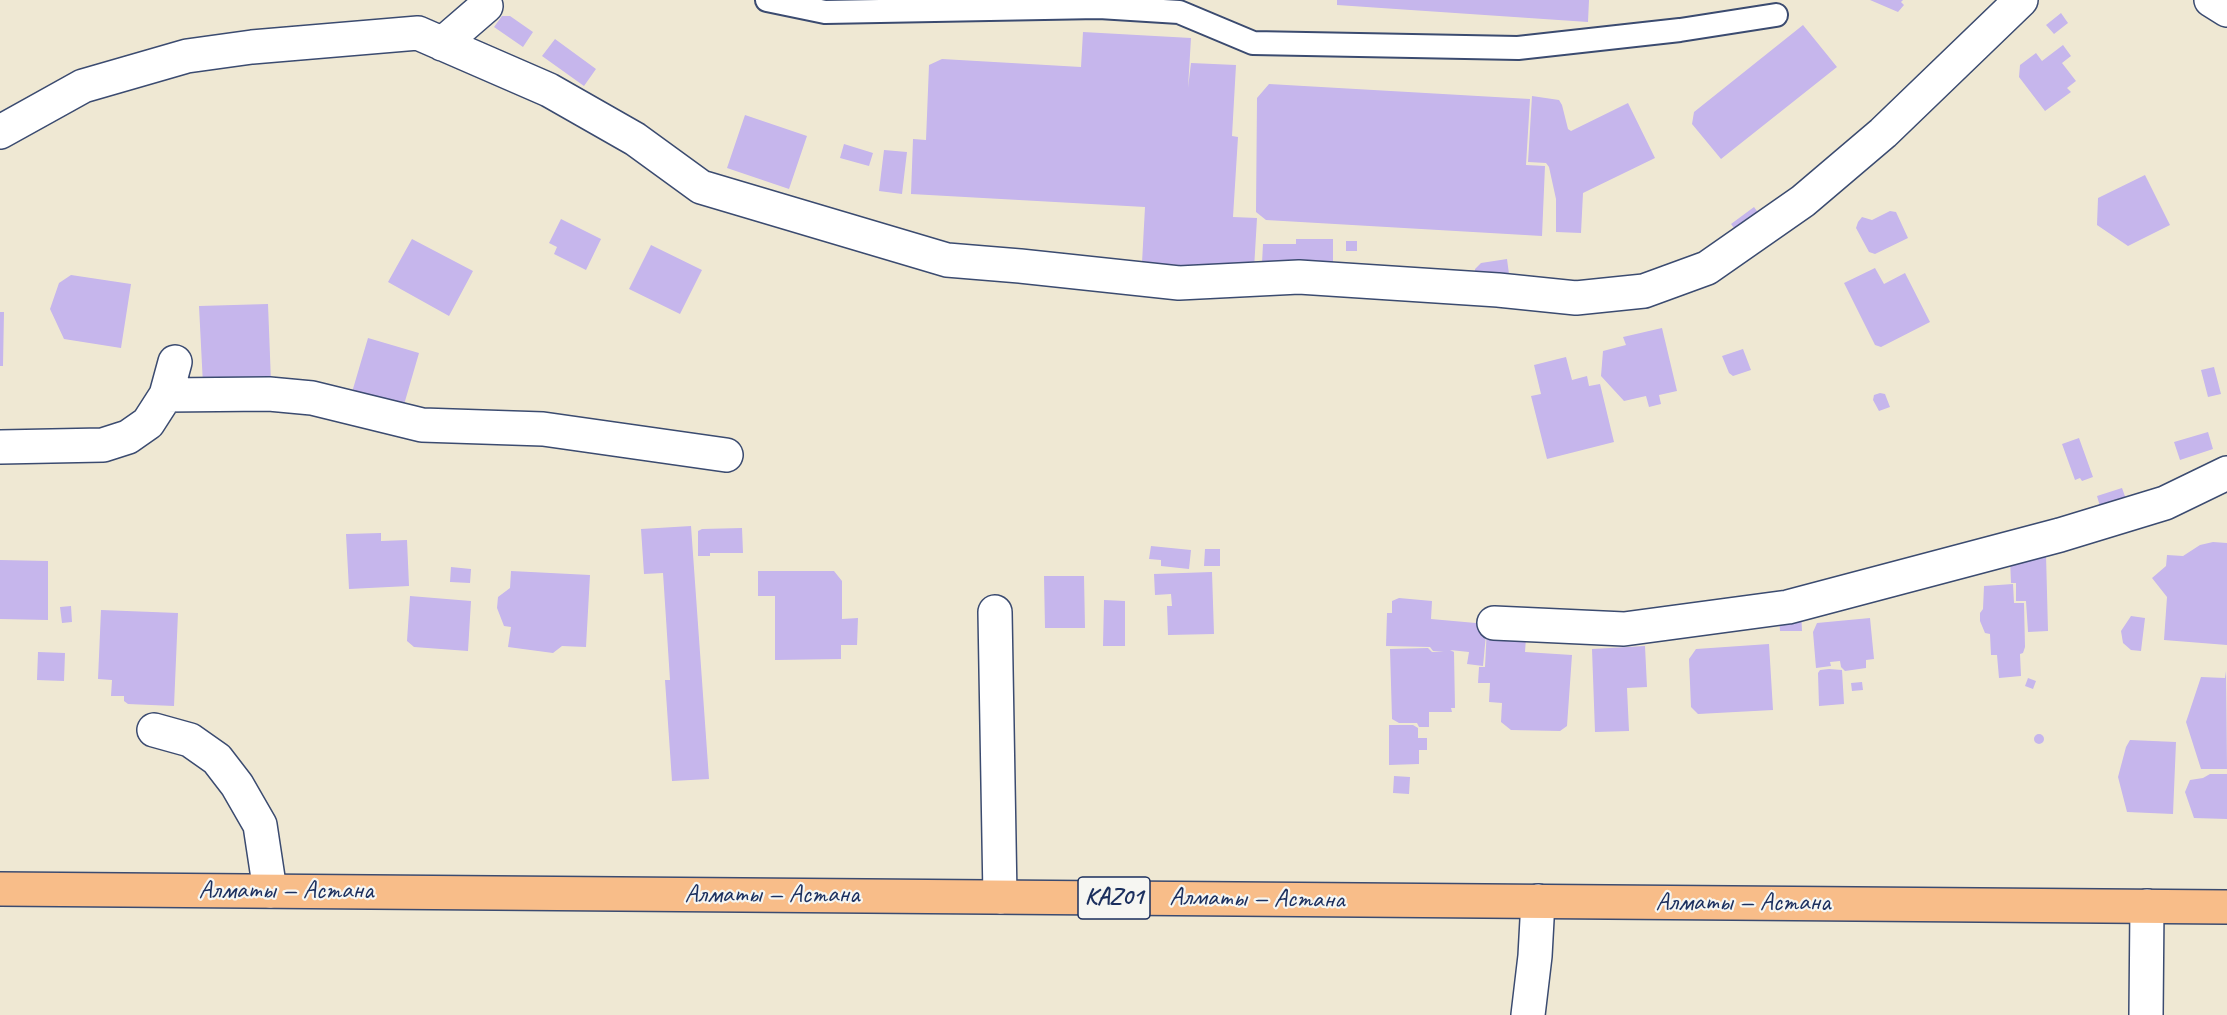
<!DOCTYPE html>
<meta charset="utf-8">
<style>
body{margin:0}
canvas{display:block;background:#efe8d3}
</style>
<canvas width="2227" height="1015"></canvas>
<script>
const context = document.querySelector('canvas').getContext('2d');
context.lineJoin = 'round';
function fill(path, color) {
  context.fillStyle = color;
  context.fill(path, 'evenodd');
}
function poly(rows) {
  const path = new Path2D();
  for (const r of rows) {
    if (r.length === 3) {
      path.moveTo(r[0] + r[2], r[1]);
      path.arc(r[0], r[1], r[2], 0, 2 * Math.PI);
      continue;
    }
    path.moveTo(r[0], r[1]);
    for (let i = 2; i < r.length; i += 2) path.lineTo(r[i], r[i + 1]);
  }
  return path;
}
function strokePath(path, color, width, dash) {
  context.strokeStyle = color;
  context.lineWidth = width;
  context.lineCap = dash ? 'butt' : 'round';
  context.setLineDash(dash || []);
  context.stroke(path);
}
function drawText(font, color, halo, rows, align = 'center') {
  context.font = font + ' Caveat,sans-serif';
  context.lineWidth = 4.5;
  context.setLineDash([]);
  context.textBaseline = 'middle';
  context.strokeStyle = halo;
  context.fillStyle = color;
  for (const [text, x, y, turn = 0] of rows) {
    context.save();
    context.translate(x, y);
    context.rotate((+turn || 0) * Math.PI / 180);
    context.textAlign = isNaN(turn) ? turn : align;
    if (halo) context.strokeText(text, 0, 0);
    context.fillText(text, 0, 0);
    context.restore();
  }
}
fill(poly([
 [1337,0,1589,0,1588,22,1337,5],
 [1870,0,1903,0,1901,2,1904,5,1898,12],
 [2061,13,2068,23,2054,34,2046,25],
 [502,16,510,16,533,32,523,47,494,27],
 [1803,25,1837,67,1721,159,1692,124,1694,112],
 [1083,32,1191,38,1188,88,1191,63,1236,65,1232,136,1238,137,1233,217,1257,218,1254,269,1142,263,1145,207,911,194,913,139,926,140,929,65,942,59,1081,67],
 [555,39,596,69,584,86,542,56],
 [2063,45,2071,56,2062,63,2076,81,2067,88,2071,92,2045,111,2019,77,2020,65,2036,53,2042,61],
 [1269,84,1530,99,1526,165,1545,166,1542,236,1266,220,1256,212,1257,98],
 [1532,96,1559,100,1562,105,1568,129,1571,131,1628,103,1655,158,1583,193,1581,233,1556,232,1556,199,1549,167,1546,163,1528,162],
 [745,115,807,136,789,189,727,168],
 [844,144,873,153,869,166,840,158],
 [884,150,907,152,902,194,879,191],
 [2145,175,2170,225,2128,246,2097,225,2098,198],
 [1754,207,1762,218,1739,235,1731,224],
 [1890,211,1896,212,1908,238,1875,254,1869,252,1856,228,1858,222,1862,217,1872,220],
 [561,219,601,239,586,270,554,254,557,247,549,243],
 [412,239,473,271,449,316,388,282],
 [1296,239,1333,239,1333,262,1324,262,1320,266,1262,263,1263,244,1296,244],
 [1346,241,1357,241,1357,251,1346,251],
 [651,245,702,270,680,314,629,289],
 [1507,259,1509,274,1479,278,1475,274,1475,269,1481,263],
 [1875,268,1884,284,1905,273,1930,322,1881,347,1875,345,1844,283],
 [71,275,131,284,121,348,64,339,50,309,59,283],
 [268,304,271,382,203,385,199,306],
 [0,312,4,312,3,366,0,366],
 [1662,328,1677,391,1659,395,1661,404,1649,407,1646,396,1624,401,1601,376,1603,351,1626,345,1623,337],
 [368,338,419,353,401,415,350,399],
 [1743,349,1751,370,1733,376,1729,373,1722,356],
 [1566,357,1572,380,1587,376,1589,386,1600,384,1614,442,1547,459,1531,396,1541,394,1534,365],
 [2214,367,2221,394,2208,397,2201,370],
 [1880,393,1885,394,1890,407,1879,411,1873,400,1874,395],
 [2208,432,2213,449,2180,460,2174,442],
 [2079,438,2093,477,2082,481,2080,478,2075,480,2062,444],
 [2122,488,2127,502,2101,510,2097,496],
 [691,526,709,779,672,781,665,680,670,680,663,573,644,574,641,529],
 [742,528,743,553,710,553,710,556,698,556,698,531,702,529],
 [381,533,381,541,407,540,409,586,349,589,346,534],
 [2213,542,2227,543,2227,645,2164,640,2167,597,2152,578,2166,566,2167,555,2183,556,2200,545],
 [1151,546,1191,550,1189,569,1161,566,1161,560,1149,559],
 [1205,549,1220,549,1220,566,1204,566],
 [2046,554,2048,631,2028,632,2026,601,2016,601,2016,583,2011,583,2010,559],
 [0,560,48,561,48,620,0,619],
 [451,567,471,569,470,583,450,582],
 [511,571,590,575,586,647,562,646,553,653,508,647,511,627,504,626,497,608,498,597,510,588],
 [758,571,834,571,842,581,842,619,858,618,857,645,841,645,841,659,775,660,775,596,758,596],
 [1212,572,1214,634,1168,635,1167,606,1172,606,1171,594,1155,595,1154,574],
 [1044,576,1084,576,1085,628,1045,628],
 [2013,584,2014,603,2024,603,2025,647,2023,653,2020,654,2021,676,1999,678,1997,655,1991,655,1990,634,1985,633,1980,621,1980,613,1983,609,1984,586],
 [410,596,471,601,468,651,414,647,407,641],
 [1399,598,1432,601,1431,619,1487,624,1483,666,1467,664,1469,652,1450,650,1454,652,1455,708,1451,708,1452,712,1429,712,1429,727,1419,727,1417,723,1399,723,1392,719,1390,649,1428,648,1432,652,1444,652,1433,651,1430,647,1386,646,1387,613,1392,613,1392,601],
 [1104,600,1125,601,1125,646,1103,646],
 [71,606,72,622,62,623,60,607],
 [101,610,178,613,174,706,128,704,124,701,124,696,111,696,112,680,98,679],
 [1801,611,1802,631,1780,631,1779,616],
 [2131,616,2145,618,2141,651,2131,650,2123,643,2121,631],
 [1870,618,1874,659,1866,660,1866,668,1845,671,1841,667,1840,661,1830,662,1831,666,1816,668,1813,632,1817,623],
 [1487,627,1526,638,1525,652,1572,655,1567,726,1560,731,1511,730,1501,722,1502,703,1489,702,1490,683,1478,683,1479,667,1485,667],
 [1769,644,1773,710,1698,714,1691,707,1689,659,1696,649],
 [1645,646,1647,687,1627,688,1629,731,1595,732,1592,649],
 [38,652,65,653,64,681,37,680],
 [1829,669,1842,670,1844,704,1819,706,1818,673,1820,670],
 [2226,671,2227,769,2201,769,2186,722,2201,677,2225,678],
 [2028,678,2036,681,2033,689,2025,686],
 [1862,682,1863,690,1852,691,1851,683],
 [1389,725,1413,725,1418,728,1418,738,1427,738,1427,750,1419,750,1419,764,1389,765],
 [2039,739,5],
 [2130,740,2176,742,2173,814,2127,812,2118,777,2126,747],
 [2210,774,2227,774,2227,819,2194,818,2185,792,2190,780,2203,778],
 [1394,776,1410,777,1409,794,1393,793]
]), '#c6b6ec');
const lane = poly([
 [767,0,825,12,1099,7,1179,12,1253,43,1518,48,1680,30,1776,15]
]);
const street = poly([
 [2211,0,2227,10],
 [442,44,486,6],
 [0,132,83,86,187,56,252,47,418,33,549,90,635,139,701,187,947,260,1020,266,1179,283,1299,277,1498,290,1576,298,1644,291,1707,268,1803,201,1883,133,2021,0],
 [166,395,269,394,312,398,422,425,543,429,726,455],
 [0,447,103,445,128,437,148,423,166,395,175,362],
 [995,612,1000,897],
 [1494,623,1624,629,1788,607,2060,535,2165,503,2227,473],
 [154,730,190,740,217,759,237,785,260,825,270,891],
 [1528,1015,1535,956,1538,901],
 [2146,1015,2147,906]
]);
const highway = poly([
 [0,889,2227,907]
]);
strokePath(lane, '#3b4b70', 26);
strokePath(street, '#3b4b70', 36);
strokePath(highway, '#3b4b70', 36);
strokePath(lane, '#fff', 22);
strokePath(street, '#fff', 33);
strokePath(highway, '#f8bd89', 33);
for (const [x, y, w] of [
 [1114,898,72]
]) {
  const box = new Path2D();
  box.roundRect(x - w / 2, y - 21, w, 42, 4.5);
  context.fillStyle = '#f6f6f2';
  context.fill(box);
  strokePath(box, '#1b2f5e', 1.5);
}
drawText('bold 24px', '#1b2f5e', null, [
 ["KАZ01",1114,898]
]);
drawText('26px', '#1b2f5e', '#f6f6f2', [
 ["Алматы — Астана",286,891],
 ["Алматы — Астана",772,895],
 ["Алматы — Астана",1257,899,1],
 ["Алматы — Астана",1743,903]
]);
</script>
